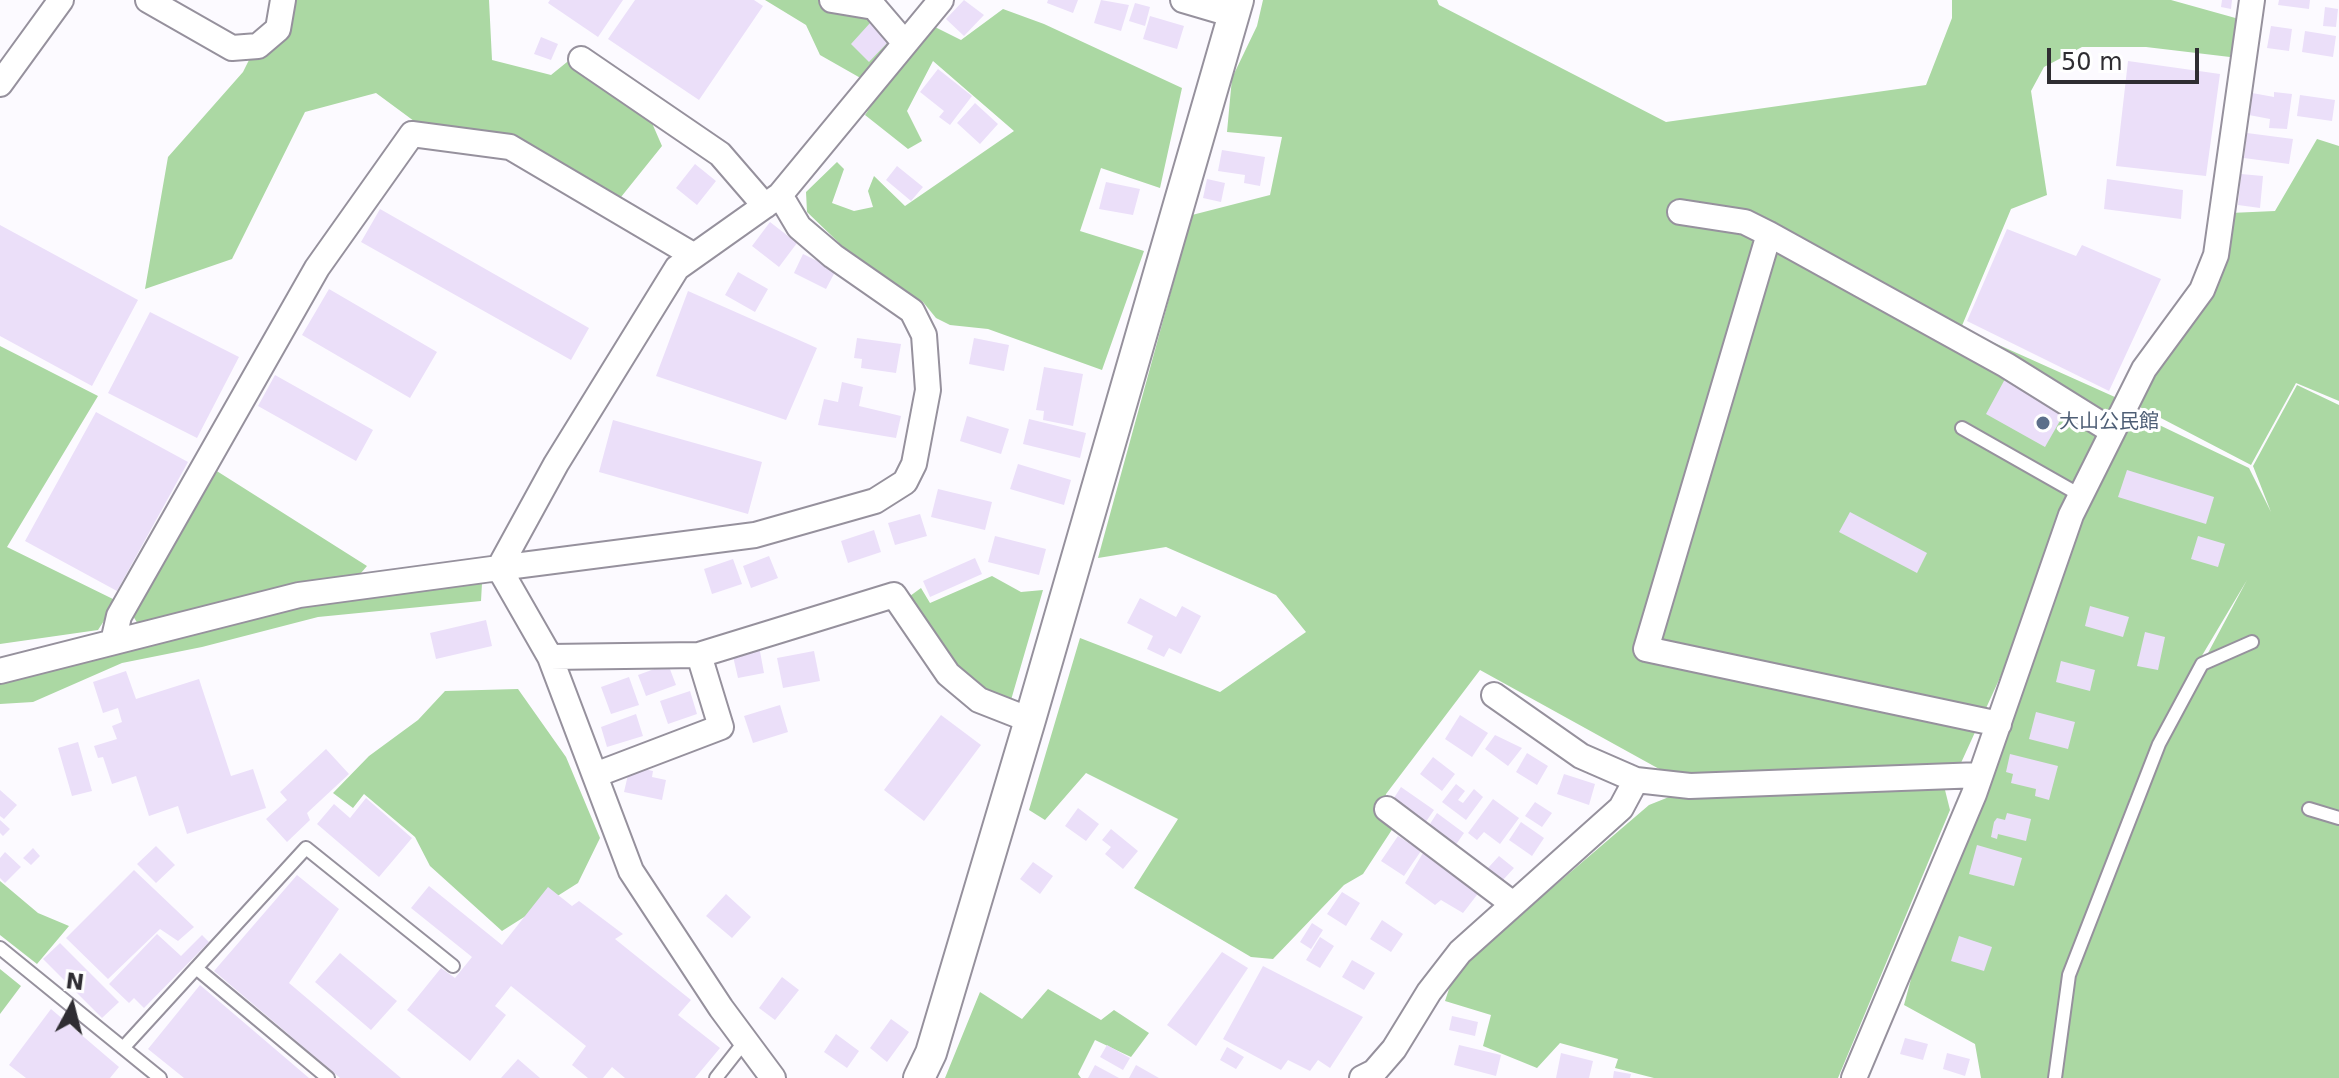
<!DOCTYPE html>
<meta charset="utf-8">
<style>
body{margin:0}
#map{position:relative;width:2339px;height:1078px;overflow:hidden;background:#fcfaff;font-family:"DejaVu Sans",sans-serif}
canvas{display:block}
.north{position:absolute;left:32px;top:966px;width:80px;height:80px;-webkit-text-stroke:6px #fff;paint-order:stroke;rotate:7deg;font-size:22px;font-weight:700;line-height:32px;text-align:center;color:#2f2d32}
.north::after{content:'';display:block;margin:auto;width:28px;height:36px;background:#2f2d32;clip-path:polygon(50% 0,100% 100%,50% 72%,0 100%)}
.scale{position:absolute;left:2047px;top:48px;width:152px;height:36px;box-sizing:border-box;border:4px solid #2f2d32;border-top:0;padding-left:10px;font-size:24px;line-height:28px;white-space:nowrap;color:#2f2d32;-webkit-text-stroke:6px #fff;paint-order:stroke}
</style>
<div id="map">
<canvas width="2339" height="1078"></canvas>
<div class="north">N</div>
<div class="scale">50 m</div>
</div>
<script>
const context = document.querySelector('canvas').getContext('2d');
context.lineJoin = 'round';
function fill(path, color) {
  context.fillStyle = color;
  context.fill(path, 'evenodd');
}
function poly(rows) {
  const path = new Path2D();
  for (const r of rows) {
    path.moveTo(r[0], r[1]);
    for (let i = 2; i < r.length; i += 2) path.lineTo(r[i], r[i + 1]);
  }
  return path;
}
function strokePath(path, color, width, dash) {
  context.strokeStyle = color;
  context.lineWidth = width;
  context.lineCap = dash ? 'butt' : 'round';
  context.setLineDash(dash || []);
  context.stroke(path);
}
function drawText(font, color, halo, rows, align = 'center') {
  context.font = font + ' "DejaVu Sans","Noto Sans JP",sans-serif';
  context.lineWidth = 6;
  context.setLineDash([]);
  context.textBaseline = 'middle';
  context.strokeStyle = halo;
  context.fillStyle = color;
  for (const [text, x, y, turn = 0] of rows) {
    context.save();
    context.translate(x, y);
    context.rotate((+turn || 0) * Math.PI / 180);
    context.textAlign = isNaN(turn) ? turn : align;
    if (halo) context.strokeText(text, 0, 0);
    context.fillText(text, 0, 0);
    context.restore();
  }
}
fill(poly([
 [279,0,489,0,492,60,551,75,572,58,652,123,662,146,617,202,520,139,418,124,376,93,305,112,232,259,145,289,168,157,243,72],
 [765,0,823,0,874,13,896,39,864,80,820,55,806,25],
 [1263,0,1437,0,1439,5,1666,122,1926,85,1952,18,1952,0,2171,0,2239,19,2230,57,2146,47,2082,47,2044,67,2031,91,2047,195,2011,209,1961,328,2126,402,1955,776,1690,786,1480,670,1386,794,1383,811,1395,825,1363,874,1344,885,1273,959,1251,957,1134,888,1178,819,1086,773,1045,820,1029,810,1080,638,1220,692,1306,632,1276,595,1166,547,1098,558,1192,215,1270,195,1282,137,1227,132,1232,78,1257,26],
 [1003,9,1044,24,1182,88,1160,188,1101,168,1080,231,1144,251,1102,370,988,329,950,325,936,318,923,302,863,266,807,212,806,192,837,162,844,169,832,203,854,211,873,207,868,191,874,176,905,206,1014,131,933,61,907,111,922,141,908,149,865,115,927,23,961,40],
 [2317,139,2339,146,2339,401,2296,383,2251,465,2134,404,2230,213,2275,211],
 [0,346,98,396,7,547,117,601,98,630,0,644],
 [2297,385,2339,405,2339,1078,1981,1078,1975,1044,1904,1005,1911,979,1901,977,2085,495,2130,411,2249,468,2271,512,2253,466],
 [2247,580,2130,799,2129,799,2197,664],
 [212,468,367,566,361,573,139,626,129,609],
 [992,576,1021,592,1043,590,1011,700,979,686,952,662,910,596,921,588,930,603],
 [482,583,481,601,318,617,202,647,122,663,33,702,0,704,0,681,89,657,180,638,286,609,396,590],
 [518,689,566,757,600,838,578,883,502,931,430,866,415,837,364,794,353,808,333,793,369,756,418,720,445,691],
 [1945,790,1950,810,1838,1078,1654,1078,1615,1068,1618,1059,1560,1043,1537,1068,1483,1046,1491,1015,1445,1001,1455,971,1649,805,1684,791],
 [0,881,38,913,69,926,37,964,0,935],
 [0,969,21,986,0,1014],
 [1048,989,1101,1020,1114,1010,1149,1033,1131,1057,1095,1040,1078,1074,1081,1078,945,1078,980,992,1022,1019]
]), '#abd8a3');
fill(poly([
 [550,0,623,0,598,37,548,3],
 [635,0,754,0,763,6,699,100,608,39],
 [964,0,984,15,964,36,946,19],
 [1048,0,1078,0,1073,13,1047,3],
 [1101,0,1129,5,1121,31,1094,23],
 [2222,0,2232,0,2231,9,2221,7],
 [2279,0,2310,0,2309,9,2278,5],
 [1135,3,1150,7,1145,26,1129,21],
 [2325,7,2338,9,2336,27,2323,26],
 [1150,16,1184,26,1177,49,1143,39],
 [870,23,889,41,869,62,851,44],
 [2271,26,2292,29,2289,51,2267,48],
 [2305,31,2336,36,2333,57,2302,52],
 [541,37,558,44,551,60,534,54],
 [2128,61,2220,74,2206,176,2116,166],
 [938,69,972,96,950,125,939,117,944,111,920,92],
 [2274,92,2292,94,2287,129,2269,128,2270,119,2249,115,2252,93,2274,97],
 [2300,95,2335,100,2332,121,2297,116],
 [975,103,998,124,980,144,957,123],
 [2247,133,2293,139,2289,164,2244,158],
 [1222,150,1265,157,1260,186,1244,183,1245,175,1218,171],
 [695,164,716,181,697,205,676,188],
 [897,166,923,187,911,201,886,180],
 [2241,174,2263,176,2260,208,2238,205],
 [1207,179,1225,183,1221,202,1203,198],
 [2107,179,2183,190,2181,219,2104,209],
 [1106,182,1140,189,1133,215,1099,209],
 [380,209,589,328,571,360,361,242],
 [770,222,797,243,779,267,752,246],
 [0,225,138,300,92,386,0,336],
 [2007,229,2076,256,2082,245,2161,279,2109,391,1967,321],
 [803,254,836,270,826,289,794,273],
 [738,272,768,289,755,312,725,295],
 [329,289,437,352,410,398,302,335],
 [688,291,817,348,786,420,656,376],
 [150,312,239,357,197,438,108,393],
 [857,338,901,344,896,373,861,368,862,359,854,358],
 [974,338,1009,345,1004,371,969,364],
 [1044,367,1083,374,1073,426,1043,420,1044,411,1036,410],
 [275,375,373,430,356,461,258,406],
 [2005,379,2065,412,2045,447,1986,414],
 [842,382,863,387,859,406,901,416,896,438,818,425,824,399,838,402],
 [96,412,188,462,117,591,25,541],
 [967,416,1009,429,1001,454,960,441],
 [1029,419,1086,433,1080,458,1023,444],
 [613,420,762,462,748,514,599,472],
 [1018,464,1071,480,1064,505,1010,489],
 [2127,470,2214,497,2206,524,2118,497],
 [938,489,992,502,985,530,931,517],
 [1850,512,1927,553,1917,573,1839,532],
 [920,514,927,536,895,545,888,523],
 [874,530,881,552,848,563,841,541],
 [995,536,1046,549,1039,575,988,562],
 [2198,536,2225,544,2218,567,2191,559],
 [769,556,778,578,751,588,743,566],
 [975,558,982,574,930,597,923,581],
 [733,559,742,584,712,594,704,569],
 [1140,598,1176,617,1182,606,1201,616,1181,654,1169,648,1164,657,1147,649,1153,636,1127,623],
 [2090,606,2129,617,2123,637,2085,626],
 [486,620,492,646,436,659,430,633],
 [2145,632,2165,637,2158,670,2137,666],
 [759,646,764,673,738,678,732,652],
 [814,651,820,681,783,688,777,658],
 [2061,661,2095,670,2090,691,2056,682],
 [668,664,676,685,646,696,638,675],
 [126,671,136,699,199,679,231,776,253,769,266,808,187,834,178,806,149,816,136,776,112,784,103,757,98,758,94,746,117,739,112,726,122,722,118,708,103,713,93,682],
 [629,677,639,705,611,714,601,687],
 [690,691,697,714,668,724,660,701],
 [780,705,788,732,753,743,744,716],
 [2036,712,2075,722,2068,749,2029,739],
 [636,714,643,736,607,747,601,727],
 [941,715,981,745,924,821,884,790],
 [1460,715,1488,733,1472,757,1445,739],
 [1495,735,1522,748,1508,766,1485,749],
 [78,742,92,791,72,796,58,748],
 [326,749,349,774,307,813,310,820,287,842,266,819,287,800,280,792],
 [1527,753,1548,766,1537,785,1516,772],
 [2010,754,2058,766,2049,800,2035,796,2036,789,2011,783,2013,774,2006,772],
 [1433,757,1455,774,1442,791,1420,774],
 [630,766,653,771,652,777,666,780,662,800,624,792],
 [1564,774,1595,784,1589,805,1557,794],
 [1456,784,1465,791,1458,800,1463,803,1474,789,1483,797,1466,820,1442,802],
 [1401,787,1434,810,1425,823,1392,801],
 [0,790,17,805,4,819,0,816],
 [366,798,412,838,379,877,317,824,334,804,350,818],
 [1493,799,1519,818,1500,844,1484,832,1477,840,1468,833],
 [1535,802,1552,813,1542,827,1525,816],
 [1078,808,1099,824,1086,841,1065,826],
 [1437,813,1464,833,1455,846,1428,827],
 [2007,813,2031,819,2026,841,1998,834,1997,839,1991,837,1994,822,1997,818,2005,820],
 [0,820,10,829,3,836,0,833],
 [1521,822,1544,838,1532,856,1509,840],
 [1111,829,1138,851,1123,869,1105,854,1111,847,1102,840],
 [1398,836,1421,851,1404,876,1381,861],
 [1977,845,2022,858,2014,886,1969,874],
 [156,846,175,865,156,883,137,864],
 [33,848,40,856,31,865,23,858],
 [5,852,21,867,5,883,0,878,0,858],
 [1423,853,1480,891,1463,913,1441,900,1435,905,1405,883],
 [1499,856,1514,868,1503,880,1488,868],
 [1033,862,1053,876,1040,894,1020,879],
 [134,870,194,927,178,941,160,929,108,979,66,938],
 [297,875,339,909,289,983,401,1078,340,1078,214,971],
 [429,886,502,945,548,887,572,906,579,901,623,934,615,939,691,1000,678,1015,720,1048,695,1078,625,1078,612,1067,603,1078,588,1078,572,1065,586,1046,511,986,495,1006,506,1015,470,1061,407,1010,441,968,455,978,472,957,411,908],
 [1342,892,1360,903,1346,926,1327,914],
 [726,894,751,917,732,938,706,916],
 [1382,920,1403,934,1391,952,1370,939],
 [1312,923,1323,930,1311,949,1300,942],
 [157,934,181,956,202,935,209,942,144,1008,134,998,129,1003,109,984],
 [1959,936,1992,947,1984,971,1951,961],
 [1320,937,1334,946,1320,968,1306,960],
 [60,943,119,1002,102,1018,43,959],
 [1222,952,1248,968,1196,1046,1167,1025],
 [340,953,397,1001,371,1030,315,982],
 [1352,960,1375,973,1364,990,1342,977],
 [1263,966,1363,1017,1330,1068,1318,1060,1310,1071,1288,1060,1281,1070,1223,1039],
 [782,977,799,990,775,1020,759,1008],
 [200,985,309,1078,184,1078,148,1049],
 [51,1009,119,1067,110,1078,26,1078,9,1065],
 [1452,1016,1478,1022,1475,1036,1449,1030],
 [891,1019,909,1032,887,1062,870,1048],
 [836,1034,859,1051,847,1068,824,1052],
 [1905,1038,1928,1044,1923,1060,1900,1054],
 [1107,1045,1130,1058,1123,1070,1100,1057],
 [1459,1045,1501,1055,1496,1076,1454,1065],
 [1227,1047,1244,1057,1236,1069,1220,1060],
 [1561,1053,1593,1061,1589,1078,1556,1078],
 [1947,1053,1970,1059,1965,1076,1943,1069],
 [518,1059,540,1078,501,1078],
 [1095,1065,1119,1078,1088,1078],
 [1136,1065,1159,1078,1129,1078],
 [1614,1071,1631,1074,1630,1078,1613,1078]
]), '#ebdff9');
const service = poly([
 [1962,428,2080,495],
 [2309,809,2339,818],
 [0,948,160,1078],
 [196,968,328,1078],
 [123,1048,306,848,453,966],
 [716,1078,745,1041],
 [2055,1078,2069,975,2159,744,2202,664,2252,642]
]);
const minor = poly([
 [148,0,232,48,258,46,278,29,283,0],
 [832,0,874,7,904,42],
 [1183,0,1234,15],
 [581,59,720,154,765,206],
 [0,84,61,0],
 [1680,212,1745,222,1769,234,2006,365,2112,431],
 [1769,234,1646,649,1999,724],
 [113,642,119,616,317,268,412,134,510,147,693,255],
 [550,657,699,655,894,595,948,674,979,700,1030,720],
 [0,671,299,595,499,568,556,464,677,268,780,195,941,0],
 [1494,695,1581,756,1636,780,1690,786,1980,775],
 [595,775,721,727,699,655],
 [1387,809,1513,904],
 [773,1078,721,1008,631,871,550,657,499,568,755,535,875,501,905,482,914,464,928,390,924,335,912,311,833,256,799,227,780,195],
 [1362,1078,1374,1072,1394,1049,1429,992,1460,952,1621,808,1636,780],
 [1854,1078,1974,794,2071,515,2144,369,2202,290,2216,255,2252,0]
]);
const tertiary = poly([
 [919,1078,931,1053,1030,720,1238,0]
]);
strokePath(service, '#96919d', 16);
strokePath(minor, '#96919d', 28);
strokePath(tertiary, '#96919d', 34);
strokePath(service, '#fff', 12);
strokePath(minor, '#fff', 24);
strokePath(tertiary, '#fff', 30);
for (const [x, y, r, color] of [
 [2043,423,8,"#5c6f8a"]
]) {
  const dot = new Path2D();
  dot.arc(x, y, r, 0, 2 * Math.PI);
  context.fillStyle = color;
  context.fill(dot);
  strokePath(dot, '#fff', 3);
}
drawText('20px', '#4e5e75', '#fff', [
 ["大山公民館",2059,423]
], 'left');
</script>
